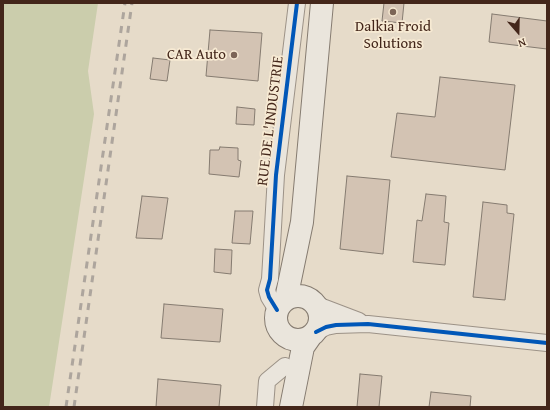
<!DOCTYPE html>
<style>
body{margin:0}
#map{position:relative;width:550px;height:410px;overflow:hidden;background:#e6dbc9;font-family:"Gentium Book Plus",serif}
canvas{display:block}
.frame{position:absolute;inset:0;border:4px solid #43261a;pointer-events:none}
.north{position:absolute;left:498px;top:12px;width:40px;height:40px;-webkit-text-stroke:3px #f7ead3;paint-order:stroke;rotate:160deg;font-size:11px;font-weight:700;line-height:16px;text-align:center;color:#43261a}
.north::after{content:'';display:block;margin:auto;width:14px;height:18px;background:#43261a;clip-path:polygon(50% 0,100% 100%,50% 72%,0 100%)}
</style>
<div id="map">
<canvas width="550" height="410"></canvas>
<div class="frame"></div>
<div class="north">N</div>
</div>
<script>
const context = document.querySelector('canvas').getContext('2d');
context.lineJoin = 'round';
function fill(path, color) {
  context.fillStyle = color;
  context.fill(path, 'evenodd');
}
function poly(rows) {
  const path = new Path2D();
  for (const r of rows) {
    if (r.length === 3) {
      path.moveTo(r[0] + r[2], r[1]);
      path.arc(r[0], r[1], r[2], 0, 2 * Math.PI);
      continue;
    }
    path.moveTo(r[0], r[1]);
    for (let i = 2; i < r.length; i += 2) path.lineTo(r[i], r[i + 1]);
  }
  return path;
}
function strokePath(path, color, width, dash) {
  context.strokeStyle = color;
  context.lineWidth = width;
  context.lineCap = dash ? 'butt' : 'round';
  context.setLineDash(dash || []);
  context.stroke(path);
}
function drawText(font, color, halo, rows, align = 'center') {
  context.font = font + ' "Gentium Book Plus",serif';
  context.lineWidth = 3.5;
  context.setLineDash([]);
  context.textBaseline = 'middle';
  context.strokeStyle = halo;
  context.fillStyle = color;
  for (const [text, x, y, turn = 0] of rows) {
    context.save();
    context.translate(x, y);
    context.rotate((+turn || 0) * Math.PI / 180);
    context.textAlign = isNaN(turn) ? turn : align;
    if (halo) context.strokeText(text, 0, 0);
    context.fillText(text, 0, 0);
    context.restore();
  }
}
fill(poly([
 [3,3,98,3,88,71,94,114,49,407,3,407]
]), '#cbcdac');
const building = poly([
 [384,3,404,3,402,23,382,21,384,3],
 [492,14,547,21,547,49,489,42,492,14],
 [210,30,262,33,258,81,206,76,210,30],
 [153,58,170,60,167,81,150,79,153,58],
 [440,77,515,85,505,170,391,157,397,113,435,117,440,77],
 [237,107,255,109,254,125,236,124,237,107],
 [220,147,238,148,238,160,241,161,239,177,209,174,210,150,219,150,220,147],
 [347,176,390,180,383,254,340,249,347,176],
 [426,194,446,196,444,222,449,223,445,265,413,262,417,220,422,221,426,194],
 [142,196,168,198,162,239,136,238,142,196],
 [483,202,507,205,507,213,514,214,505,300,473,297,483,202],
 [235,211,253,211,250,244,232,243,235,211],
 [215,249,232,250,231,274,214,272,215,249],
 [164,304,223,309,220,342,161,338,164,304],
 [360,374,382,376,379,407,357,407,360,374],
 [158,379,221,385,219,407,156,407,158,379],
 [431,392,471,396,470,407,429,407,431,392]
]);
fill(building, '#d3c3b3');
strokePath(building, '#857b70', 1);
const street = poly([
 [317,305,359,321],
 [277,310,269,297,267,290,270,279,276,175,297,3],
 [316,332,326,327,336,325,368,324,547,343],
 [265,407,267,381,285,366]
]);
const secondary = poly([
 [298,318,22],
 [286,299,302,222,322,3],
 [291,407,303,347,310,337]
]);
strokePath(street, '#9c9287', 18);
strokePath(secondary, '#857b70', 24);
strokePath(street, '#eae5dc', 16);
strokePath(secondary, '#eae5dc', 22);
strokePath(poly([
 [66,407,125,3],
 [74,407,132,3]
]), '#ada59d', 3, [7, 7]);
strokePath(poly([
 [277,310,269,297,267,290,270,279,276,175,297,3],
 [316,332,326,327,336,325,368,324,547,343]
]), '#0057b8', 4);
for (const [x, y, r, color] of [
 [393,12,4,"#7c6557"],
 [234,55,4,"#7c6557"]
]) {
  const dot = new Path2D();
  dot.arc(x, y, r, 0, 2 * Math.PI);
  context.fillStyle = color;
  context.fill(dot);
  strokePath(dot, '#f7ead3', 1.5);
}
drawText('15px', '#43261a', '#f7ead3', [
 ["Dalkia Froid",393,27],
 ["Solutions",393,44],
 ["CAR Auto",226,55,"right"]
]);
drawText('15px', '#43261a', '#f7ead3', [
 ["RUE DE L'INDUSTRIE",271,121,-83]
]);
</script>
